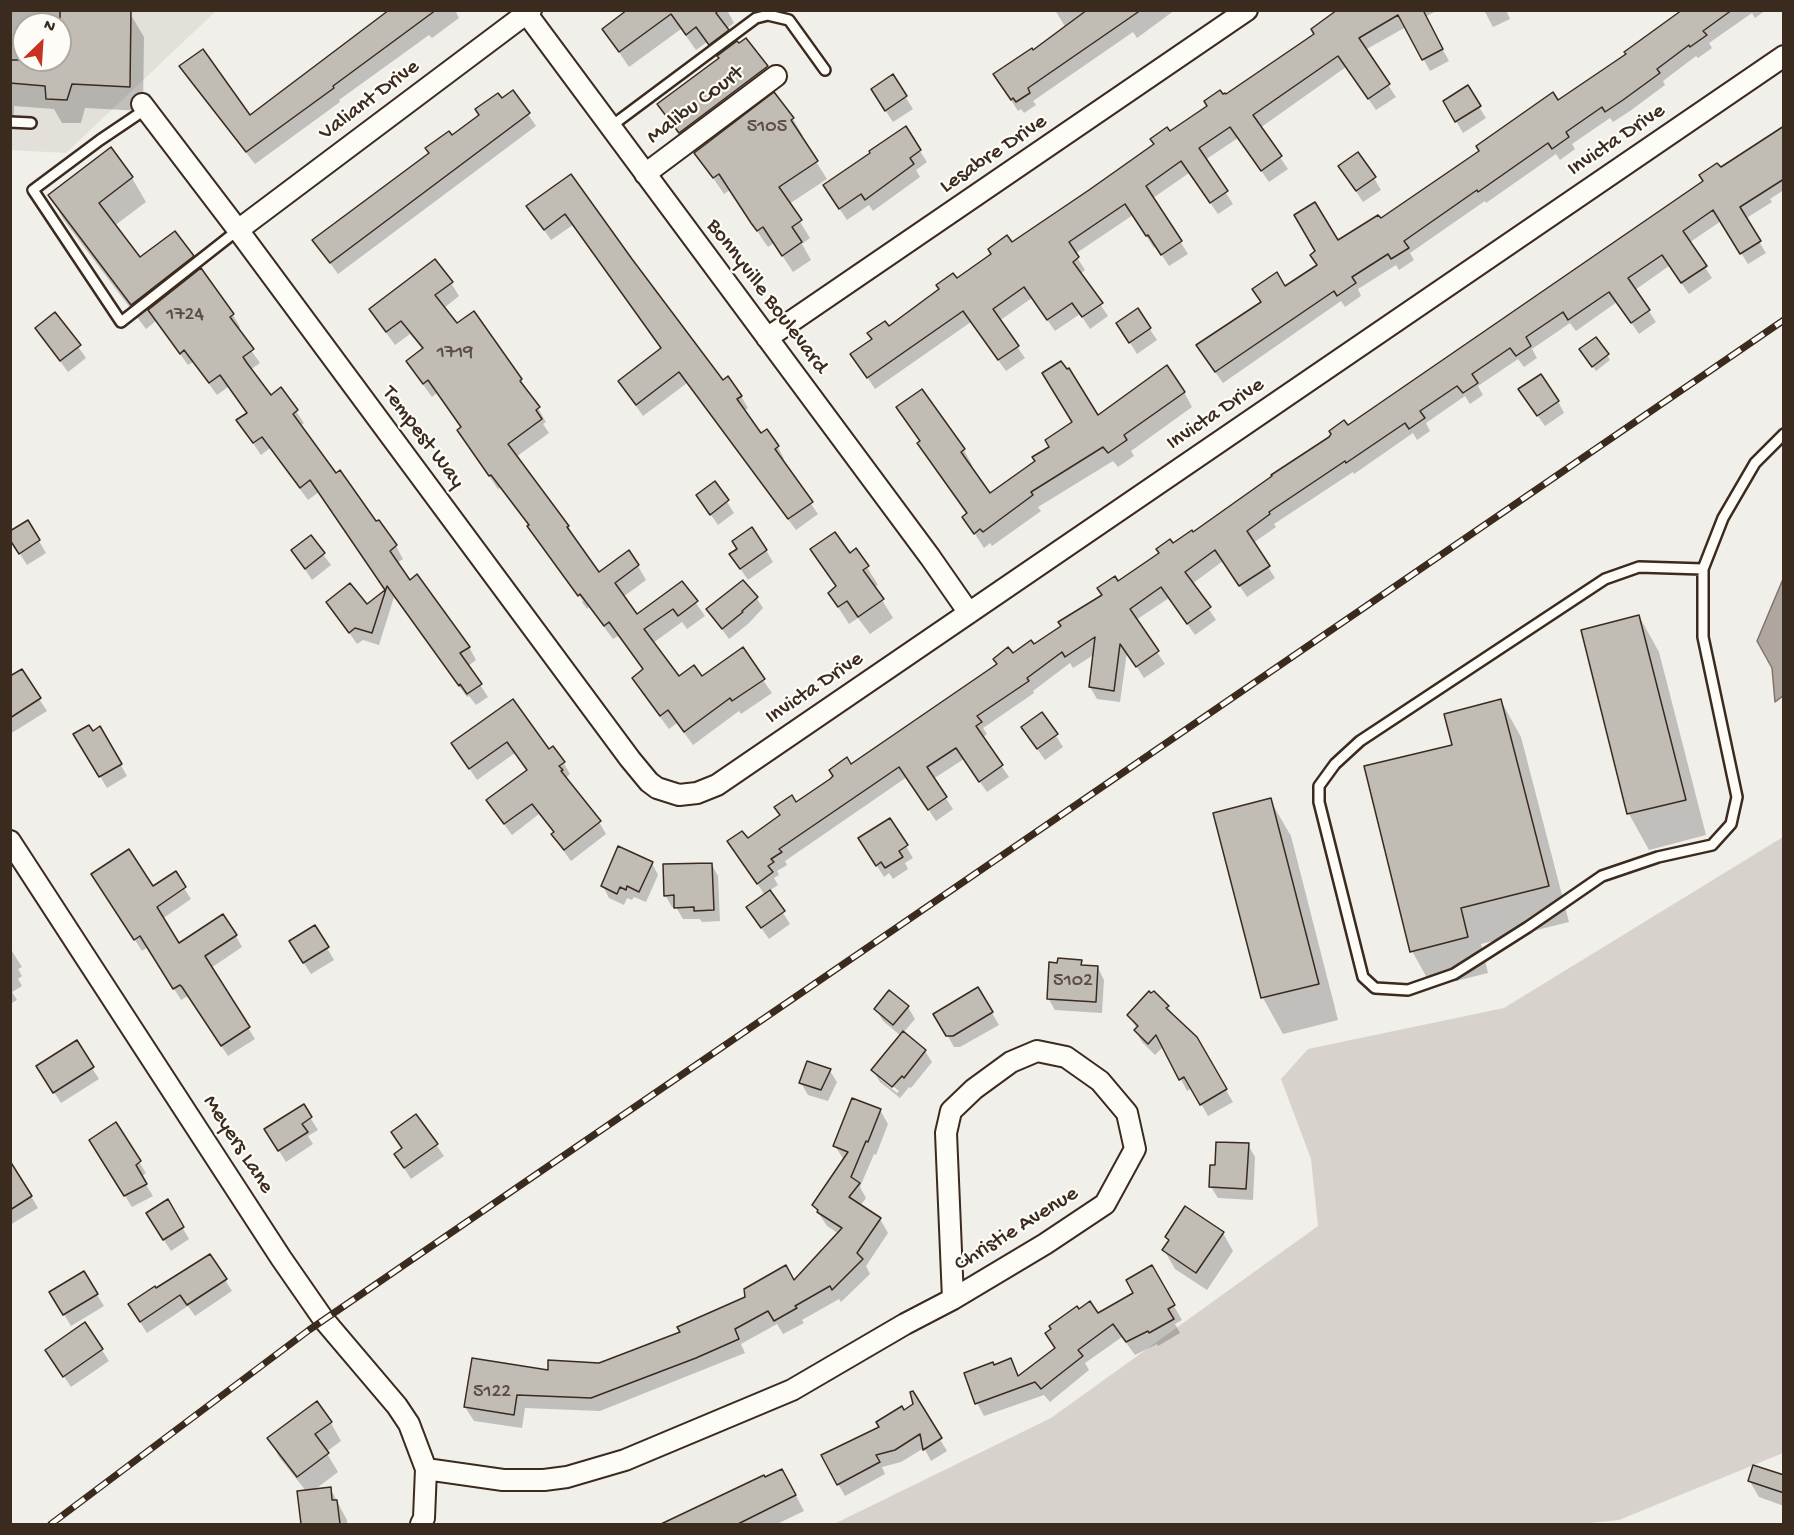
<!DOCTYPE html>
<style>
body{margin:0}
#map{position:relative;width:1794px;height:1535px;overflow:hidden;background:#f1efea;font-family:"Gochi Hand",sans-serif}
canvas{display:block}
.frame{position:absolute;inset:0;border:12px solid #3b2a1e;pointer-events:none}
.north{position:absolute;left:12px;top:12px;width:60px;height:60px;box-sizing:border-box;background:#fdfcf7;border:2px solid #afa8a0;border-radius:50%;rotate:25deg;font-size:16px;font-weight:700;line-height:24px;text-align:center;color:#3b2a1e}
.north::after{content:'';display:block;margin:auto;width:21px;height:27px;background:#c8321e;clip-path:polygon(50% 0,100% 100%,50% 72%,0 100%)}
</style>
<div id="map">
<canvas width="1794" height="1535"></canvas>
<div class="frame"></div>
<div class="north">N</div>
</div>
<script>
const context = document.querySelector('canvas').getContext('2d');
context.lineJoin = 'round';
function fill(path, color) {
  context.fillStyle = color;
  context.fill(path, 'evenodd');
}
function poly(rows) {
  const path = new Path2D();
  for (const r of rows) {
    path.moveTo(r[0], r[1]);
    for (let i = 2; i < r.length; i += 2) path.lineTo(r[i], r[i + 1]);
  }
  return path;
}
function strokePath(path, color, width, dash) {
  context.strokeStyle = color;
  context.lineWidth = width;
  context.lineCap = dash ? 'butt' : 'round';
  context.setLineDash(dash || []);
  context.stroke(path);
}
function drawText(font, color, halo, rows, align = 'center') {
  context.font = font + ' "Gochi Hand",sans-serif';
  context.lineWidth = 4.5;
  context.setLineDash([]);
  context.textBaseline = 'middle';
  context.strokeStyle = halo;
  context.fillStyle = color;
  for (const [text, x, y, turn = 0] of rows) {
    context.save();
    context.translate(x, y);
    context.rotate((+turn || 0) * Math.PI / 180);
    context.textAlign = isNaN(turn) ? turn : align;
    if (halo) context.strokeText(text, 0, 0);
    context.fillText(text, 0, 0);
    context.restore();
  }
}
fill(poly([
 [11,11,216,11,66,153,11,150],
 [24,24,60,24,60,60,24,60]
]), '#e3e0da');
fill(poly([
 [1783,837,1783,1453,1619,1520,1580,1524,834,1524,1051,1418,1318,1226,1311,1159,1281,1079,1308,1049,1504,1008]
]), '#d7d2cc');
const water = poly([
 [1783,579,1783,696,1775,702,1772,668,1757,641,1783,579]
]);
fill(water, '#aea69f');
strokePath(water, '#80746b', 1.5);
fill(poly([
 [10,10,128,10,144,37,143,111,85,108,81,123,62,123,54,109,14,106,14,117,10,117],
 [24,24,60,24,60,60,24,60],
 [392,10,455,10,459,18,432,38,429,35,339,100,340,102,255,164,189,80,181,66,250,117],
 [630,10,727,10,734,23,726,29,735,44,766,67,777,85,691,150,670,123,659,104,719,60,707,42,696,50,681,29,629,67,604,30],
 [1055,10,1175,10,1137,38,1133,32,1033,101,1036,105,1024,113,1021,109,1018,111,1002,86,1033,52,1066,28],
 [1353,10,1438,10,1425,17,1449,61,1430,71,1406,27,1365,50,1396,97,1376,110,1346,67,1260,128,1288,169,1269,182,1238,138,1205,160,1233,204,1218,214,1189,173,1153,198,1188,254,1169,266,1156,246,1154,248,1133,215,1075,254,1085,270,1080,274,1108,316,1090,329,1080,314,1055,331,1032,298,999,321,1025,358,1006,371,971,322,875,389,852,354,1170,133],
 [1484,10,1506,10,1510,19,1493,27],
 [1685,10,1766,10,1755,18,1752,13,1709,43,1712,48,1698,58,1696,56,1663,81,1665,85,1630,111,1613,122,1610,118,1572,144,1575,149,1560,160,1556,154,1486,203,1485,201,1410,253,1414,260,1399,270,1396,265,1358,289,1361,296,1345,307,1341,301,1223,383,1205,358,1285,288,1318,266,1338,242,1380,220,1628,54],
 [893,77,913,109,893,122,879,101],
 [1467,88,1486,118,1463,133,1445,102],
 [513,92,536,126,338,274,314,241],
 [774,94,793,119,803,136,801,138,827,179,789,204,810,238,802,244,811,260,793,272,774,243,768,247,763,240,730,190,724,194,696,153],
 [905,128,927,162,916,170,920,177,873,211,869,205,847,220,832,198],
 [1784,128,1784,190,1770,199,1772,202,1745,219,1766,253,1748,264,1721,221,1689,243,1712,278,1689,294,1669,266,1635,290,1656,322,1639,334,1617,302,1576,331,1570,323,1532,349,1537,358,1524,367,1518,359,1478,386,1483,395,1470,404,1465,396,1426,423,1430,431,1417,440,1413,433,1354,474,1353,472,1274,524,1276,527,1253,543,1275,578,1247,597,1223,561,1192,584,1216,620,1195,635,1169,598,1136,620,1165,664,1144,678,1127,652,1120,702,1097,699,1090,687,1095,654,1073,668,1070,663,1033,691,1034,693,983,728,987,734,982,738,1009,777,987,792,964,759,933,779,953,809,936,821,907,777,785,861,787,865,777,871,779,875,774,878,778,885,769,891,790,924,769,939,755,919,765,895,736,853,747,840,796,804,1012,656,1033,646,1063,627,1118,583,1173,545,1193,534,1720,169],
 [571,176,631,260,723,382,741,396,748,408,744,411,761,435,778,447,784,459,781,461,818,514,796,530,687,383,643,416,627,393,620,382,662,350,573,225,551,240,528,207],
 [132,178,146,202,114,226,140,259,192,257,233,315,240,327,237,330,260,363,250,370,270,397,281,389,304,423,300,426,336,475,396,546,403,559,397,563,410,582,469,647,476,660,468,666,488,697,476,705,469,696,467,697,394,597,379,645,363,640,357,644,328,602,367,606,386,591,319,492,308,500,270,448,261,455,238,421,248,414,228,387,217,395,193,362,188,365,156,321,146,329,63,219,50,195],
 [1347,178,1374,178,1381,190,1363,202],
 [451,283,459,296,444,308,457,326,474,313,521,380,546,422,543,424,549,433,516,457,568,526,599,574,638,566,646,580,623,597,637,616,682,583,705,616,687,629,682,622,653,643,679,678,763,680,772,693,741,714,739,711,693,745,677,723,669,729,642,693,634,679,644,671,618,636,613,639,589,607,587,609,582,602,583,601,538,538,536,538,528,525,500,488,498,489,467,444,459,430,461,428,437,393,432,397,416,375,423,350,410,334,395,345,370,310],
 [1137,310,1157,340,1137,354,1125,335],
 [55,314,86,358,68,372,36,329],
 [1584,355,1607,355,1610,360,1596,371],
 [922,391,964,450,972,465,970,467,990,495,1098,417,1184,392,1192,407,1131,451,1134,456,1118,467,1113,461,1038,507,1041,511,992,546,990,543,984,548,964,517,967,515,927,458,919,443,921,442,898,408],
 [1527,401,1558,401,1564,413,1545,426],
 [715,483,734,513,718,525,698,496],
 [28,522,46,553,27,565,10,538],
 [310,537,331,565,312,580,293,551],
 [812,549,849,555,867,567,878,585,874,587,893,618,870,634,858,618,849,624,829,593,837,588],
 [766,550,773,562,748,580,731,555],
 [756,597,763,608,748,624,729,639,708,610],
 [1639,616,1659,652,1706,835,1649,850,1629,814,1583,631],
 [21,671,47,711,10,734,10,678],
 [512,701,548,751,563,762,570,774,566,778,568,782,599,822,606,834,571,861,560,846,553,835,555,834,539,814,512,835,495,812,528,771,515,753,477,780,453,744],
 [1501,701,1521,737,1569,922,1481,944,1488,973,1432,987,1412,951,1454,746],
 [1042,714,1063,747,1045,760,1030,739],
 [100,728,127,776,107,788,75,734,92,733],
 [1270,800,1291,836,1338,1020,1283,1034,1263,998,1215,814],
 [890,820,913,858,905,863,908,869,893,879,889,873,884,877,867,850],
 [652,863,658,875,646,902,634,897,632,900,627,898,624,905,609,898,603,886],
 [712,865,718,876,720,921,702,922,700,919,683,919,676,907,672,907,665,895],
 [175,874,191,899,162,919,179,945,236,936,242,947,211,968,255,1039,228,1056,188,996,181,1000,148,947,142,951,100,886,153,889],
 [315,927,334,960,311,974,298,954],
 [10,948,22,967,18,969,22,976,18,979,22,986,12,992,17,1000,10,1004],
 [1081,962,1084,967,1098,968,1104,980,1102,1013,1055,1010,1048,998],
 [978,989,999,1025,960,1047,954,1047,935,1014],
 [908,1007,915,1019,903,1033,925,1051,932,1062,911,1088,909,1087,900,1098,880,1082,873,1070,901,1036,883,1021,876,1009],
 [880,1076,899,1091,897,1093,880,1079],
 [1168,1007,1175,1018,1195,1038,1233,1102,1208,1116,1192,1088,1187,1091,1164,1046,1155,1055,1142,1042,1135,1030,1137,1029,1129,1015],
 [808,1063,830,1071,837,1082,828,1101,808,1095,801,1083],
 [92,1068,99,1079,61,1103,45,1078],
 [303,1106,318,1130,308,1136,313,1144,286,1162,273,1141],
 [880,1110,888,1124,876,1155,874,1154,860,1187,866,1198,860,1206,880,1219,888,1233,866,1266,870,1274,841,1302,839,1299,802,1320,804,1323,783,1334,777,1324,741,1344,745,1353,600,1411,525,1408,522,1428,474,1421,465,1407,549,1372,599,1365,682,1333,794,1282,839,1234,827,1226,813,1205,844,1160,835,1146],
 [416,1116,444,1156,411,1179,396,1155,403,1149],
 [1248,1145,1255,1157,1253,1200,1218,1198,1211,1187],
 [97,1152,139,1162,146,1173,141,1177,153,1196,132,1207],
 [10,1175,31,1196,38,1208,10,1225],
 [167,1201,189,1239,171,1251,154,1225],
 [1223,1233,1233,1251,1207,1290,1175,1269,1164,1250,1169,1242,1166,1237],
 [1151,1267,1182,1320,1175,1324,1180,1333,1158,1346,1157,1344,1135,1355,1122,1337,1085,1363,1089,1370,1050,1402,1044,1395,984,1416,977,1403,993,1366,1011,1360,1019,1377,1098,1315,1135,1293],
 [83,1273,104,1306,71,1326,51,1293],
 [225,1280,232,1291,195,1316,188,1306,147,1333,136,1316,156,1290],
 [85,1324,109,1361,71,1387,54,1362],
 [912,1393,947,1451,931,1461,924,1448,901,1462,882,1467,885,1474,845,1496,838,1484,881,1428,914,1405],
 [331,1423,341,1441,326,1452,338,1472,313,1491,330,1488,347,1520,347,1524,302,1524,299,1492,306,1491,279,1457,269,1439],
 [1784,1476,1784,1506,1759,1497,1749,1480],
 [791,1486,804,1511,777,1524,674,1524,687,1518]
]), '#0003');
const building = poly([
 [60,10,131,10,130,87,72,84,67,100,46,99,45,86,10,83,10,60,60,60,60,10],
 [389,10,436,10,333,86,334,88,246,152,179,66,203,49,250,115,389,10],
 [627,10,718,10,716,13,729,30,709,45,696,27,686,35,671,14,619,52,602,29,627,10],
 [1087,10,1141,10,1028,88,1030,93,1016,102,1013,98,1011,100,993,74,1032,48,1033,50,1087,10],
 [1337,10,1423,10,1443,49,1422,60,1398,15,1359,38,1390,84,1368,99,1338,56,1253,115,1282,156,1261,171,1230,127,1199,148,1228,191,1210,203,1181,161,1146,186,1182,241,1161,255,1148,235,1146,236,1125,204,1069,242,1079,257,1073,262,1103,303,1082,317,1072,303,1047,320,1024,287,993,309,1019,346,998,360,963,311,867,378,850,354,872,339,867,333,885,321,889,326,939,289,936,285,953,273,957,278,991,254,988,249,1007,235,1012,242,1089,190,1154,144,1150,139,1167,127,1170,131,1207,106,1204,101,1220,90,1223,94,1225,93,1226,94,1314,34,1311,29,1337,10],
 [1682,10,1732,10,1703,31,1707,35,1690,47,1689,45,1657,69,1660,73,1623,100,1605,112,1602,107,1566,132,1569,137,1552,149,1548,143,1478,192,1477,190,1404,241,1409,248,1391,259,1388,254,1352,277,1356,283,1337,296,1334,291,1215,372,1196,345,1261,302,1252,289,1277,272,1285,286,1317,265,1310,255,1315,251,1294,215,1315,202,1338,240,1378,215,1381,218,1479,151,1476,146,1553,92,1558,100,1626,54,1624,52,1682,10],
 [746,38,768,66,679,133,657,104,719,58,717,56,737,41,739,43,746,38],
 [893,74,907,96,885,111,871,89,893,74],
 [1468,85,1481,106,1455,122,1443,101,1468,85],
 [513,90,530,113,330,263,312,240,429,153,425,148,449,131,452,135,479,115,475,109,498,93,502,98,513,90],
 [774,92,794,118,791,120,818,161,779,187,802,220,792,227,802,242,782,256,763,227,757,231,751,223,719,174,713,178,694,153,774,92],
 [906,126,921,150,910,158,914,164,865,200,861,194,839,209,823,185,870,153,869,151,906,126],
 [1784,126,1784,179,1740,207,1761,241,1740,254,1713,210,1683,231,1707,266,1681,283,1662,255,1628,278,1650,310,1631,323,1609,292,1568,320,1563,312,1526,337,1531,346,1516,356,1510,348,1472,374,1478,383,1463,393,1457,386,1420,411,1425,418,1409,429,1405,423,1346,463,1345,461,1269,512,1270,514,1247,531,1270,566,1239,586,1215,550,1185,572,1211,607,1187,624,1161,587,1130,609,1159,651,1136,667,1120,644,1114,691,1089,687,1095,637,1065,657,1062,652,1027,678,1029,681,977,716,982,722,976,726,1003,765,979,782,956,748,927,767,947,797,928,810,899,767,779,849,782,852,771,859,774,862,768,866,773,872,757,884,727,841,742,831,748,838,780,815,774,807,792,795,796,802,830,779,833,776,829,770,847,757,851,764,997,664,993,659,1008,647,1013,653,1031,640,1034,644,1061,626,1058,622,1102,595,1097,588,1115,576,1118,581,1159,553,1156,549,1170,539,1173,543,1192,530,1193,532,1272,476,1271,475,1329,437,1331,434,1329,431,1344,420,1348,425,1703,181,1699,175,1717,163,1721,167,1784,126],
 [111,147,133,177,99,203,140,257,175,231,194,256,131,305,48,195,111,147],
 [1358,152,1376,177,1356,191,1338,166,1358,152],
 [571,174,632,259,723,380,728,376,742,396,737,399,761,433,767,429,779,446,775,449,813,502,788,519,679,372,636,405,618,381,661,348,565,214,544,230,526,206,571,174],
 [435,259,453,282,435,295,457,323,474,311,522,379,520,381,540,407,536,410,542,419,508,444,569,526,567,527,599,572,629,550,639,565,615,583,637,614,682,581,698,601,678,616,673,609,644,629,679,676,694,665,702,676,743,647,765,679,732,701,730,698,684,732,668,710,660,716,632,678,643,669,609,622,604,626,580,594,578,596,527,526,529,525,491,475,489,476,457,430,461,427,428,380,423,384,406,361,423,348,401,321,386,332,369,309,435,259],
 [201,268,234,314,230,317,254,349,243,357,247,363,271,395,281,387,298,410,293,414,336,473,340,470,376,521,379,520,397,545,390,551,410,580,417,574,470,647,460,653,482,684,467,694,460,684,459,686,387,586,372,633,355,628,349,633,326,602,350,583,367,604,385,590,310,480,300,488,262,437,253,443,236,420,247,413,220,375,209,383,184,350,180,354,148,310,201,268],
 [1138,308,1151,328,1129,343,1116,323,1138,308],
 [55,312,81,345,60,361,35,328,55,312],
 [1596,337,1609,354,1592,367,1579,349,1596,337],
 [1061,361,1067,369,1069,368,1098,415,1167,365,1185,392,1124,435,1127,440,1108,453,1103,447,1031,492,1033,495,983,532,980,529,974,534,962,517,967,513,917,443,920,441,896,407,922,389,965,449,961,452,990,493,1035,461,1032,457,1049,447,1045,440,1072,422,1042,373,1061,361],
 [1541,374,1559,401,1537,416,1518,389,1541,374],
 [715,481,729,500,710,515,696,495,715,481],
 [28,520,40,540,19,554,10,540,10,531,28,520],
 [752,527,767,550,740,569,729,554,737,549,732,541,752,527],
 [835,532,850,553,856,548,869,566,863,570,884,599,858,617,847,601,838,607,828,593,836,586,810,549,835,532],
 [311,535,325,553,305,569,291,550,311,535],
 [743,580,758,597,742,611,743,612,722,629,706,609,743,580],
 [1639,615,1686,800,1627,814,1581,630,1639,615],
 [22,669,41,698,10,718,10,676,22,669],
 [513,699,549,749,553,746,565,762,559,766,563,770,561,771,601,821,564,850,551,834,554,832,532,804,504,824,486,800,527,770,507,742,469,769,451,743,513,699],
 [1501,699,1549,886,1461,908,1468,937,1410,952,1364,766,1452,745,1444,714,1501,699],
 [1042,712,1058,734,1037,749,1021,727,1042,712],
 [89,725,93,731,100,726,122,764,99,777,73,734,89,725],
 [1271,798,1319,984,1261,998,1213,813,1271,798],
 [890,818,908,845,899,851,903,857,885,868,881,862,876,866,858,838,890,818],
 [618,846,653,862,639,892,627,886,626,890,620,887,617,894,601,886,618,846],
 [129,849,153,886,176,871,186,887,157,907,179,943,223,914,237,935,205,956,250,1027,221,1046,182,987,180,985,173,989,140,936,134,940,91,874,129,849],
 [712,863,714,910,694,911,694,907,674,908,674,895,664,896,663,864,712,863],
 [770,890,785,911,761,928,746,907,770,890],
 [315,925,329,947,303,963,289,941,315,925],
 [1058,958,1082,960,1081,965,1098,966,1096,1002,1047,999,1049,962,1057,963,1058,958],
 [978,987,993,1012,953,1036,946,1036,933,1014,978,987],
 [889,990,909,1006,893,1025,874,1009,889,990],
 [1149,991,1151,993,1154,991,1169,1006,1166,1008,1197,1037,1227,1089,1200,1105,1184,1077,1179,1080,1156,1035,1148,1044,1134,1030,1138,1026,1127,1015,1149,991],
 [903,1031,926,1050,904,1078,902,1076,892,1087,871,1070,903,1031],
 [77,1040,94,1067,53,1093,36,1066,77,1040],
 [807,1061,831,1069,821,1090,799,1083,807,1061],
 [852,1098,881,1109,868,1142,866,1141,851,1177,860,1183,849,1197,881,1218,857,1253,863,1259,832,1290,830,1286,795,1306,797,1308,774,1321,768,1311,735,1329,739,1339,696,1358,591,1398,517,1395,514,1415,464,1407,472,1358,548,1370,548,1360,599,1363,680,1332,677,1327,745,1297,744,1289,786,1265,794,1280,842,1228,817,1212,818,1210,812,1205,848,1152,833,1146,852,1098],
 [304,1104,312,1117,302,1124,308,1132,278,1151,264,1129,304,1104],
 [416,1114,438,1144,404,1168,394,1154,402,1148,391,1132,416,1114],
 [116,1122,141,1161,136,1165,147,1184,124,1196,89,1140,116,1122],
 [1216,1142,1249,1143,1246,1189,1209,1187,1210,1165,1215,1165,1216,1142],
 [10,1161,32,1196,10,1210,10,1161],
 [168,1199,184,1227,163,1240,146,1213,168,1199],
 [1185,1206,1224,1232,1196,1273,1162,1250,1169,1240,1165,1237,1185,1206],
 [210,1254,227,1279,187,1305,180,1295,140,1322,128,1304,155,1286,156,1288,210,1254],
 [1152,1265,1175,1305,1168,1309,1174,1319,1149,1333,1148,1331,1126,1342,1113,1324,1078,1350,1083,1356,1041,1389,1035,1382,975,1404,964,1373,993,1362,994,1365,1011,1358,1018,1376,1055,1348,1045,1333,1051,1329,1049,1326,1077,1306,1079,1309,1090,1301,1098,1313,1133,1293,1126,1280,1152,1265],
 [84,1271,98,1294,63,1315,49,1292,84,1271],
 [85,1322,103,1349,63,1377,45,1350,85,1322],
 [913,1391,942,1438,923,1450,920,1434,895,1450,876,1455,880,1462,837,1485,821,1455,879,1427,876,1422,902,1406,904,1410,913,1404,910,1392,913,1391],
 [317,1401,332,1422,315,1434,329,1453,297,1477,267,1438,317,1401],
 [1753,1465,1784,1475,1784,1493,1748,1481,1753,1465],
 [782,1469,796,1495,738,1524,661,1524,764,1475,765,1477,782,1469],
 [331,1487,332,1500,337,1500,340,1524,301,1524,297,1491,331,1487]
]);
fill(building, '#c1bcb4');
strokePath(building, '#3b2a1e', 1.5);
const service = poly([
 [146,109,100,140,33,190,121,322,238,230],
 [10,122,31,123],
 [610,127,756,18,768,15,789,20,825,70],
 [1703,569,1639,567,1605,579,1360,741,1335,764,1319,786,1319,802,1363,977,1375,988,1408,990,1454,974,1528,927,1602,876,1658,857,1712,845,1731,824,1737,797,1703,637,1703,569,1723,518,1755,463,1784,434]
]);
const minor = poly([
 [524,10,930,557,969,613],
 [142,104,238,230,630,759,649,782,657,788,679,795,697,793,717,785,1784,56],
 [645,174,776,76],
 [238,230,531,10],
 [767,338,1247,10],
 [10,841,281,1258,324,1320,397,1406,409,1424,426,1469,424,1518,421,1524],
 [426,1469,503,1480,544,1480,567,1477,625,1460,792,1390,905,1324,953,1299,1045,1244,1105,1204,1135,1149,1127,1113,1100,1081,1066,1057,1037,1051,1011,1062,974,1089,951,1111,946,1133,953,1299]
]);
strokePath(service, '#3b2a1e', 14);
strokePath(minor, '#3b2a1e', 24);
strokePath(service, '#fdfcf7', 9);
strokePath(minor, '#fdfcf7', 20);
const rail = poly([
 [51,1524,309,1330,1784,320]
]);
strokePath(rail, '#3b2a1e', 7);
strokePath(rail, '#fdfcf7', 4.5, [14]);
drawText('20px', '#5c4e44', null, [
 ["5105",767,128],
 ["1724",185,316],
 ["1719",455,354],
 ["5102",1073,982],
 ["5122",492,1393]
]);
drawText('22px', '#3b2a1e', '#fdfcf7', [
 ["Valiant Drive",370,101,-37],
 ["Malibu Court",696,106,-37],
 ["Invicta Drive",1617,141,-34],
 ["Lesabre Drive",994,155,-34],
 ["Bonnyville Boulevard",766,297,53],
 ["Invicta Drive",1216,415,-34],
 ["Tempest Way",422,438,53],
 ["Invicta Drive",815,689,-34],
 ["Meyers Lane",237,1145,57],
 ["Christie Avenue",1017,1230,-32]
]);
</script>
